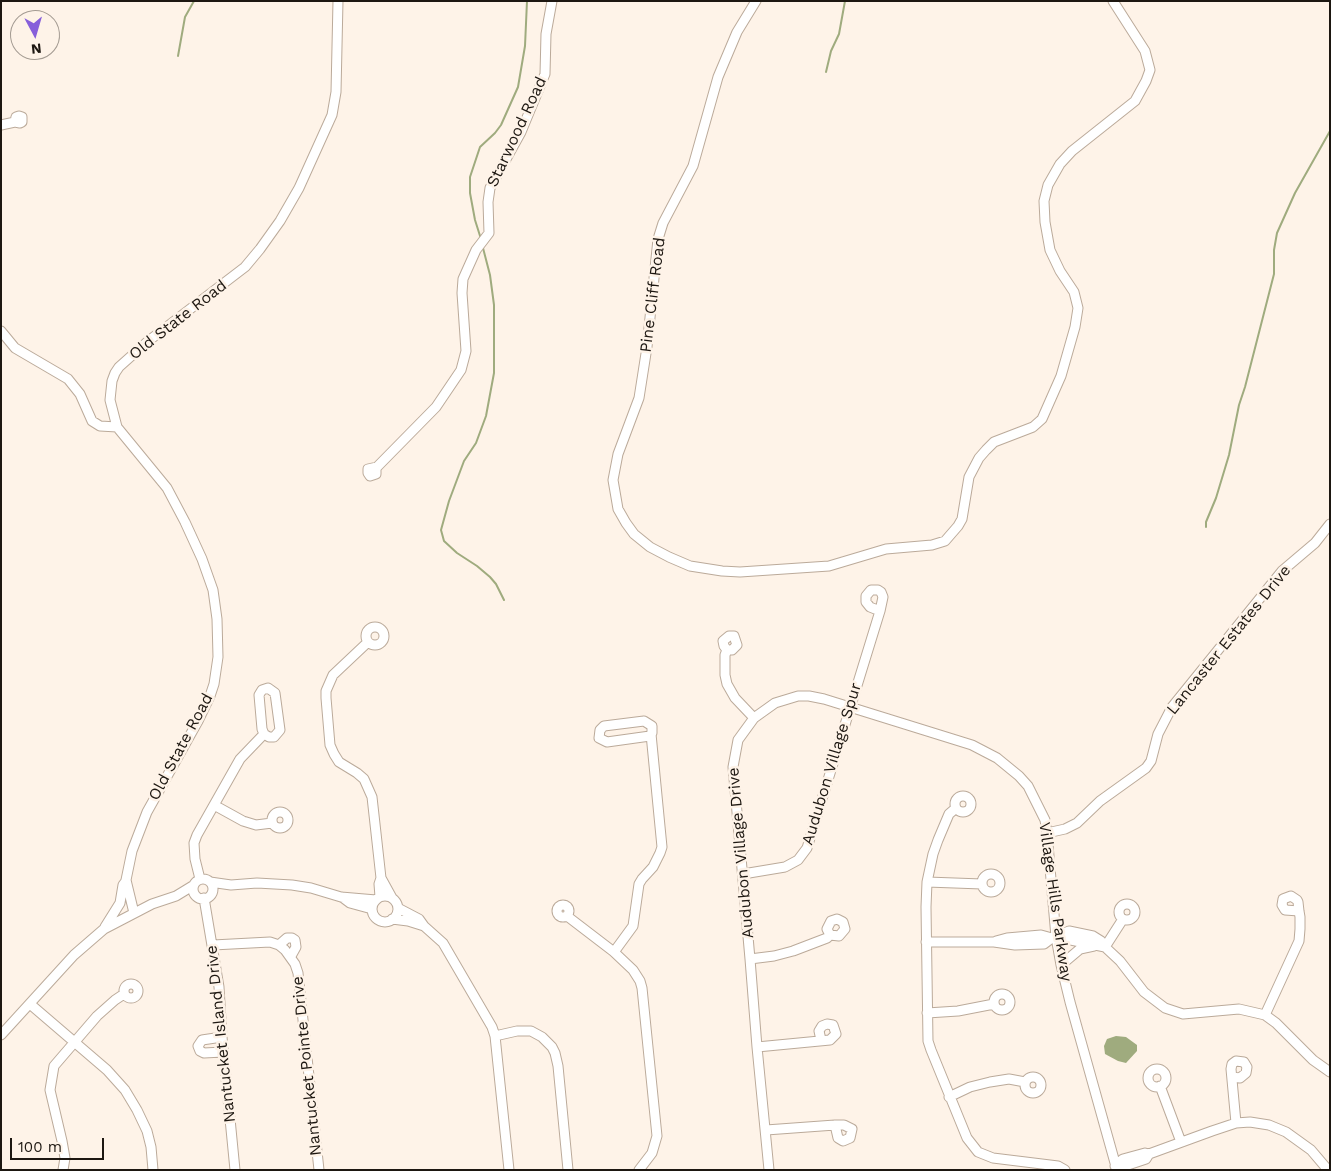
<!DOCTYPE html>
<style>
body{margin:0}
#map{position:relative;width:1331px;height:1171px;overflow:hidden;background:#fef3e8;font-family:"Work Sans",sans-serif}
canvas{display:block}
.frame{position:absolute;inset:0;border:2px solid #1d1711;pointer-events:none}
.north{position:absolute;left:10px;top:10px;width:50px;height:50px;box-sizing:border-box;background:#fef3e8;border:1px solid #a49b92;border-radius:50%;rotate:174deg;font-size:14px;font-weight:700;line-height:20px;text-align:center;color:#1d1711}
.north::after{content:'';display:block;margin:auto;width:18px;height:22px;background:#875fda;clip-path:polygon(50% 0,100% 100%,50% 72%,0 100%)}
.scale{position:absolute;left:10px;top:1138px;width:94px;height:22px;box-sizing:border-box;border:2px solid #1d1711;border-top:0;padding-left:6px;font-size:15px;line-height:18px;white-space:nowrap;color:#1d1711;-webkit-text-stroke:4px #fef3e8;paint-order:stroke}
</style>
<div id="map">
<canvas width="1331" height="1171"></canvas>
<div class="frame"></div>
<div class="north">N</div>
<div class="scale">100 m</div>
</div>
<script>
const context = document.querySelector('canvas').getContext('2d');
context.lineJoin = 'round';
function fill(path, color) {
  context.fillStyle = color;
  context.fill(path, 'evenodd');
}
function poly(rows) {
  const path = new Path2D();
  for (const r of rows) {
    if (r.length === 3) {
      path.moveTo(r[0] + r[2], r[1]);
      path.arc(r[0], r[1], r[2], 0, 2 * Math.PI);
      continue;
    }
    path.moveTo(r[0], r[1]);
    for (let i = 2; i < r.length; i += 2) path.lineTo(r[i], r[i + 1]);
  }
  return path;
}
function strokePath(path, color, width, dash) {
  context.strokeStyle = color;
  context.lineWidth = width;
  context.lineCap = dash ? 'butt' : 'round';
  context.setLineDash(dash || []);
  context.stroke(path);
}
function drawText(font, color, halo, rows, align = 'center') {
  context.font = font + ' "Work Sans",sans-serif';
  context.lineWidth = 5;
  context.setLineDash([]);
  context.textBaseline = 'middle';
  context.strokeStyle = halo;
  context.fillStyle = color;
  for (const [text, x, y, turn = 0] of rows) {
    context.save();
    context.translate(x, y);
    context.rotate((+turn || 0) * Math.PI / 180);
    context.textAlign = isNaN(turn) ? turn : align;
    if (halo) context.strokeText(text, 0, 0);
    context.fillText(text, 0, 0);
    context.restore();
  }
}
fill(poly([
 [1116,1036,1126,1037,1137,1045,1137,1051,1126,1063,1118,1061,1105,1054,1104,1046,1107,1039]
]), '#9fab7e');
strokePath(poly([
 [178,56,185,17,194,1],
 [826,72,831,51,839,34,845,1],
 [481,239,475,220,470,193,470,177,480,147,495,133,501,125,518,87,525,46,527,1],
 [483,248,490,275,494,305,494,373,486,416,476,443,464,461,449,501,441,530,444,541,457,553,477,566,490,577,496,584,504,600],
 [1206,527,1206,522,1216,498,1229,455,1239,405,1245,387,1274,274,1274,250,1277,233,1295,193,1330,131]
]), '#9fab7e', 2);
const minor = poly([
 [756,1,737,32,718,77,693,166,663,223,658,239,647,347,639,398,618,454,613,480,618,509,626,523,634,534,650,547,669,557,690,566,722,571,740,572,829,566,886,549,932,545,945,541,958,526,962,519,969,477,979,458,986,450,994,442,1033,427,1042,419,1061,376,1075,327,1078,308,1074,292,1060,271,1050,250,1045,222,1044,201,1048,185,1060,164,1072,151,1135,101,1146,81,1150,70,1145,51,1113,1],
 [1,125,15,122,20,123,22,122,22,117,19,116,16,117,15,122],
 [1,331,15,348,68,379,80,394,92,421,100,426,117,427],
 [374,468,376,470,376,474,370,476,368,473,368,469,377,467,436,407,461,370,466,351,462,293,463,279,476,250,489,233,488,202,490,188,521,132,545,74,546,34,552,1],
 [375,636,9],
 [368,642,333,675,326,691,326,698,330,745,334,754,339,762,357,773,364,779,372,797,381,878,379,884,380,897],
 [727,650,724,646,723,641,729,636,734,636,737,645,732,650,727,650,725,655,725,675,727,684,735,698,754,718],
 [644,721,652,726,652,733,650,736,607,742,599,738,600,730,604,726,644,721],
 [963,804,8],
 [214,805,243,821,256,825,272,823],
 [956,808,949,814,938,840,933,854,927,882,926,907,928,1041,931,1050,967,1138,978,1152,993,1158,1058,1166,1065,1170],
 [280,820,8],
 [1047,833,1065,829,1077,823,1100,801,1146,768,1151,761,1158,734,1172,707,1282,571,1315,543,1330,524],
 [991,883,9],
 [743,874,785,867,798,860,807,848,880,611,883,597,881,592,878,590,871,590,866,596,866,602,870,607,880,611],
 [381,878,392,898],
 [200,879,195,859,194,843,197,835,240,759,264,734,262,729,259,695,262,690,268,688,275,693,280,730,274,737,269,737,264,734],
 [203,889,10],
 [210,882,231,885,257,883,292,885,311,888,341,897,376,900],
 [927,882,982,884],
 [385,909,13],
 [342,897,350,903,372,909],
 [204,898,219,987,222,1037,235,1170],
 [1127,912,8],
 [563,911,6],
 [398,908,419,919,424,926,443,943,492,1027,495,1036,509,1170],
 [134,913,126,880,132,851,147,812,198,721,210,696,214,684,218,657,217,619,213,590,202,559,185,522,167,488,117,427,110,400,112,381,115,373,119,367,147,342,245,267,260,249,280,221,299,188,332,115,336,92,338,1],
 [567,916,614,952,633,970,640,981,642,988,657,1136,652,1153,639,1170],
 [392,919,408,921,424,926],
 [105,927,120,903,123,885,126,881],
 [1056,937,1105,947,1120,961,1144,992,1165,1008,1183,1014,1239,1009,1265,1015,1276,1023,1313,1060,1330,1072],
 [996,941,1007,938,1041,935,1052,938],
 [926,942,994,942,1015,945,1044,944,1052,938,1069,931,1093,936,1101,941,1105,947,1123,919],
 [213,945,270,942,279,945,285,950,295,964,298,973,319,1170],
 [279,945,287,938,292,938,295,940,296,947,291,956],
 [614,952,633,926,639,884,642,879,653,867,660,853,662,847,651,734],
 [750,959,774,956,793,951,827,938,830,935,839,936,845,929,843,922,837,919,831,921,827,929,830,935],
 [1061,965,1080,949,1094,946],
 [131,991,7],
 [1002,1002,8],
 [30,1004,107,1070,125,1090,137,1110,147,1131,151,1147,153,1170],
 [927,1013,958,1011,994,1004],
 [1265,1015,1299,941,1300,929,1300,917,1299,911,1298,902,1297,900,1291,896,1283,899,1282,905,1285,910,1299,911],
 [1,1035,74,955,104,929,152,904,176,896,194,885],
 [495,1036,517,1031,531,1031,542,1037,552,1047,555,1053,558,1066,568,1170],
 [222,1037,202,1040,198,1046,200,1051,204,1053,223,1052],
 [757,1047,830,1040,836,1034,833,1025,827,1024,822,1026,819,1031,821,1040],
 [1157,1078,9],
 [1033,1085,8],
 [1232,1077,1240,1078,1246,1073,1247,1067,1244,1062,1236,1061,1232,1064,1231,1069,1236,1123],
 [1160,1086,1181,1142],
 [949,1097,970,1087,990,1082,1009,1079,1025,1082],
 [766,1130,835,1125,844,1125,852,1129,850,1138,843,1141,838,1138,835,1125],
 [1115,1166,1125,1166,1146,1159,1149,1154,1212,1131,1236,1123,1250,1122,1269,1125,1286,1132,1311,1150,1328,1170],
 [1115,1166,1123,1159,1145,1153,1149,1154],
 [63,1170,65,1158,62,1141,50,1090,54,1066,97,1016,115,1000,124,994],
 [769,1170,757,1047,750,959,733,767,738,740,754,718,775,703,798,696,809,696,824,699,972,745,997,758,1019,776,1028,786,1045,820,1047,833,1056,937,1061,965,1070,1002,1117,1170]
]);
strokePath(minor, '#bbaa9a', 11);
strokePath(minor, '#fff', 9);
drawText('16px', '#1d1711', '#fef3e8', [
 ["Starwood Road",517,132,-65],
 ["Pine Cliff Road",653,295,-83],
 ["Old State Road",178,320,-38],
 ["Lancaster Estates Drive",1229,640,-51],
 ["Old State Road",181,747,-62],
 ["Audubon Village Spur",832,764,-73],
 ["Audubon Village Drive",741,853,-95],
 ["Village Hills Parkway",1055,902,82],
 ["Nantucket Island Drive",221,1034,-96],
 ["Nantucket Pointe Drive",307,1066,-96]
]);
</script>
